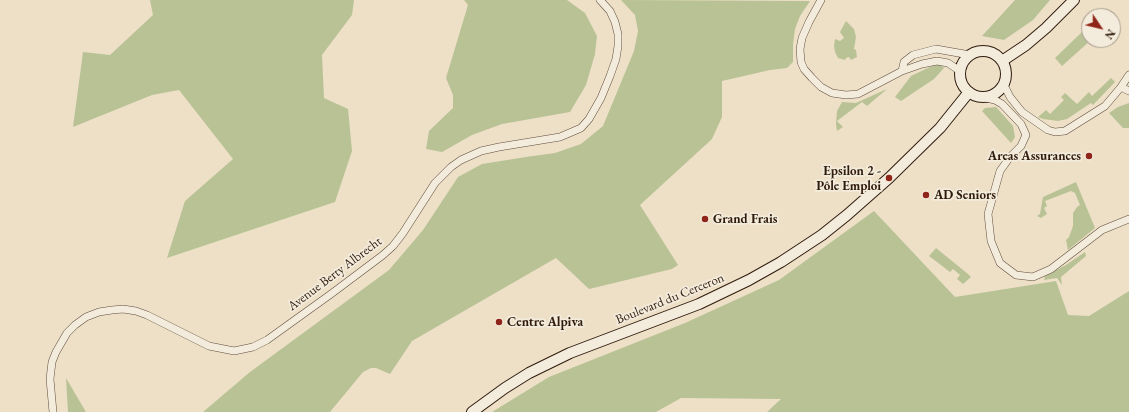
<!DOCTYPE html>
<meta charset="utf-8">
<style>
body{margin:0}
#map{position:relative;width:1129px;height:412px;overflow:hidden;background:#ede0c7;font-family:"EB Garamond",serif}
canvas{display:block}
.north{position:absolute;left:1081px;top:8px;width:40px;height:40px;box-sizing:border-box;background:#f3ebdb;border:1px solid #a59889;border-radius:50%;rotate:125deg;font-size:11px;font-weight:700;line-height:16px;text-align:center;color:#2f1b0d}
.north::after{content:'';display:block;margin:auto;width:14px;height:18px;background:#8f2418;clip-path:polygon(50% 0,100% 100%,50% 72%,0 100%)}
</style>
<div id="map">
<canvas width="1129" height="412"></canvas>
<div class="north">N</div>
</div>
<script>
const context = document.querySelector('canvas').getContext('2d');
context.lineJoin = 'round';
function fill(path, color) {
  context.fillStyle = color;
  context.fill(path, 'evenodd');
}
function poly(rows) {
  const path = new Path2D();
  for (const r of rows) {
    if (r.length === 3) {
      path.moveTo(r[0] + r[2], r[1]);
      path.arc(r[0], r[1], r[2], 0, 2 * Math.PI);
      continue;
    }
    path.moveTo(r[0], r[1]);
    for (let i = 2; i < r.length; i += 2) path.lineTo(r[i], r[i + 1]);
  }
  return path;
}
function strokePath(path, color, width, dash) {
  context.strokeStyle = color;
  context.lineWidth = width;
  context.lineCap = dash ? 'butt' : 'round';
  context.setLineDash(dash || []);
  context.stroke(path);
}
function drawText(font, color, halo, rows, align = 'center') {
  context.font = font + ' "EB Garamond",serif';
  context.lineWidth = 3.5;
  context.setLineDash([]);
  context.textBaseline = 'middle';
  context.strokeStyle = halo;
  context.fillStyle = color;
  for (const [text, x, y, turn = 0] of rows) {
    context.save();
    context.translate(x, y);
    context.rotate((+turn || 0) * Math.PI / 180);
    context.textAlign = isNaN(turn) ? turn : align;
    if (halo) context.strokeText(text, 0, 0);
    context.fillText(text, 0, 0);
    context.restore();
  }
}
fill(poly([
 [150,0,354,0,352,15,322,55,324,98,348,109,352,151,335,202,167,258,185,201,233,159,179,90,152,95,73,127,83,52,110,55,153,15],
 [464,0,567,0,585,13,597,36,595,54,586,85,570,112,502,124,472,135,442,152,426,149,429,131,453,108,453,95,446,78,468,5],
 [621,0,810,1,800,16,795,29,793,45,793,62,787,68,770,70,722,81,722,117,712,139,640,205,678,265,672,269,589,289,556,258,412,341,390,374,376,368,371,368,363,372,330,412,203,412,250,372,389,270,423,230,458,177,482,164,526,157,555,153,581,144,603,126,634,51,638,31,635,15],
 [1015,0,1050,0,1033,20,1004,40,982,36],
 [846,21,854,29,856,37,854,49,856,50,857,57,851,60,849,57,846,58,845,60,838,58,835,52,834,46,835,39,840,41,844,38,840,32],
 [1084,30,1089,35,1089,40,1091,40,1062,66,1055,58],
 [940,64,944,68,934,79,901,101,895,97,911,76,930,67],
 [1111,78,1115,82,1093,105,1091,103,1067,119,1058,121,1043,119,1038,117,1046,110,1050,114,1064,100,1061,97,1065,93,1077,104,1089,92,1092,96],
 [887,89,867,106,862,102,837,121,843,127,837,131,836,124,837,111,842,102,856,103],
 [1129,103,1129,128,1123,128,1109,113,1118,107],
 [996,107,1013,126,1015,137,1011,143,982,111,985,108],
 [1076,182,1095,228,1068,250,1066,240,1069,237,1073,226,1073,213,1077,207,1080,205,1075,193,1071,191,1045,201,1047,206,1044,208,1047,214,1041,218,1037,216,1040,214,1043,197],
 [874,211,955,297,1056,281,1068,315,1089,316,1129,291,1129,412,767,412,781,399,681,398,656,412,492,412,549,377,685,323,779,280],
 [936,248,968,274,971,277,963,284,957,279,960,275,953,269,950,272,929,256],
 [1085,252,1086,256,1061,277,1062,285,1057,278,1044,280,1045,276,1066,265],
 [66,378,86,412,68,412]
]), '#b9c295');
const street = poly([
 [821,0,809,22,802,38,800,49,801,62,804,69,812,78,821,87,832,93,846,95,858,94,902,71,904,62,913,55,936,49,970,55],
 [902,71,922,64,937,61,948,63,960,71],
 [1004,85,1010,97,1022,112,1048,130,1055,132,1065,131,1105,106,1121,87,1129,91],
 [1121,87,1129,75],
 [982,97,995,100,1002,104,1021,124,1026,135,1021,146,1010,157,1000,171,988,214,991,241,1000,263,1016,275,1033,277,1051,269,1102,230,1129,219],
 [53,412,50,379,52,362,56,352,67,333,75,325,86,317,99,312,112,310,123,309,136,311,147,315,209,346,234,351,253,347,267,340,331,294,383,255,393,246,403,233,435,183,451,167,461,160,481,151,499,147,560,137,581,128,589,119,601,98,610,76,616,59,618,46,618,34,615,22,610,11,600,0]
]);
const secondary = poly([
 [983,74,23],
 [1002,61,1026,45,1046,28,1074,0],
 [472,412,505,388,529,373,570,353,699,304,749,280,781,262,822,235,847,215,889,178,940,128,969,92]
]);
strokePath(street, '#5e4c3c', 8);
strokePath(secondary, '#2f1b0d', 12);
strokePath(street, '#f3ebdb', 7);
strokePath(secondary, '#f3ebdb', 10);
for (const [x, y, r, color] of [
 [1089,156,4,"#8f2418"],
 [889,178,4,"#8f2418"],
 [926,195,4,"#8f2418"],
 [705,219,4,"#8f2418"],
 [499,322,4,"#8f2418"]
]) {
  const dot = new Path2D();
  dot.arc(x, y, r, 0, 2 * Math.PI);
  context.fillStyle = color;
  context.fill(dot);
  strokePath(dot, '#f3ebdb', 1.5);
}
drawText('bold 13px', '#2f1b0d', '#f3ebdb', [
 ["Areas Assurances",1081,156,"right"],
 ["Epsilon 2 -",881,171,"right"],
 ["Pôle Emploi",881,186,"right"],
 ["AD Seniors",934,195],
 ["Grand Frais",713,219],
 ["Centre Alpiva",507,322]
], 'left');
drawText('13px', '#2f1b0d', '#f3ebdb', [
 ["Avenue Berty Albrecht",335,274,-37],
 ["Boulevard du Cerceron",670,299,-22]
]);
</script>
